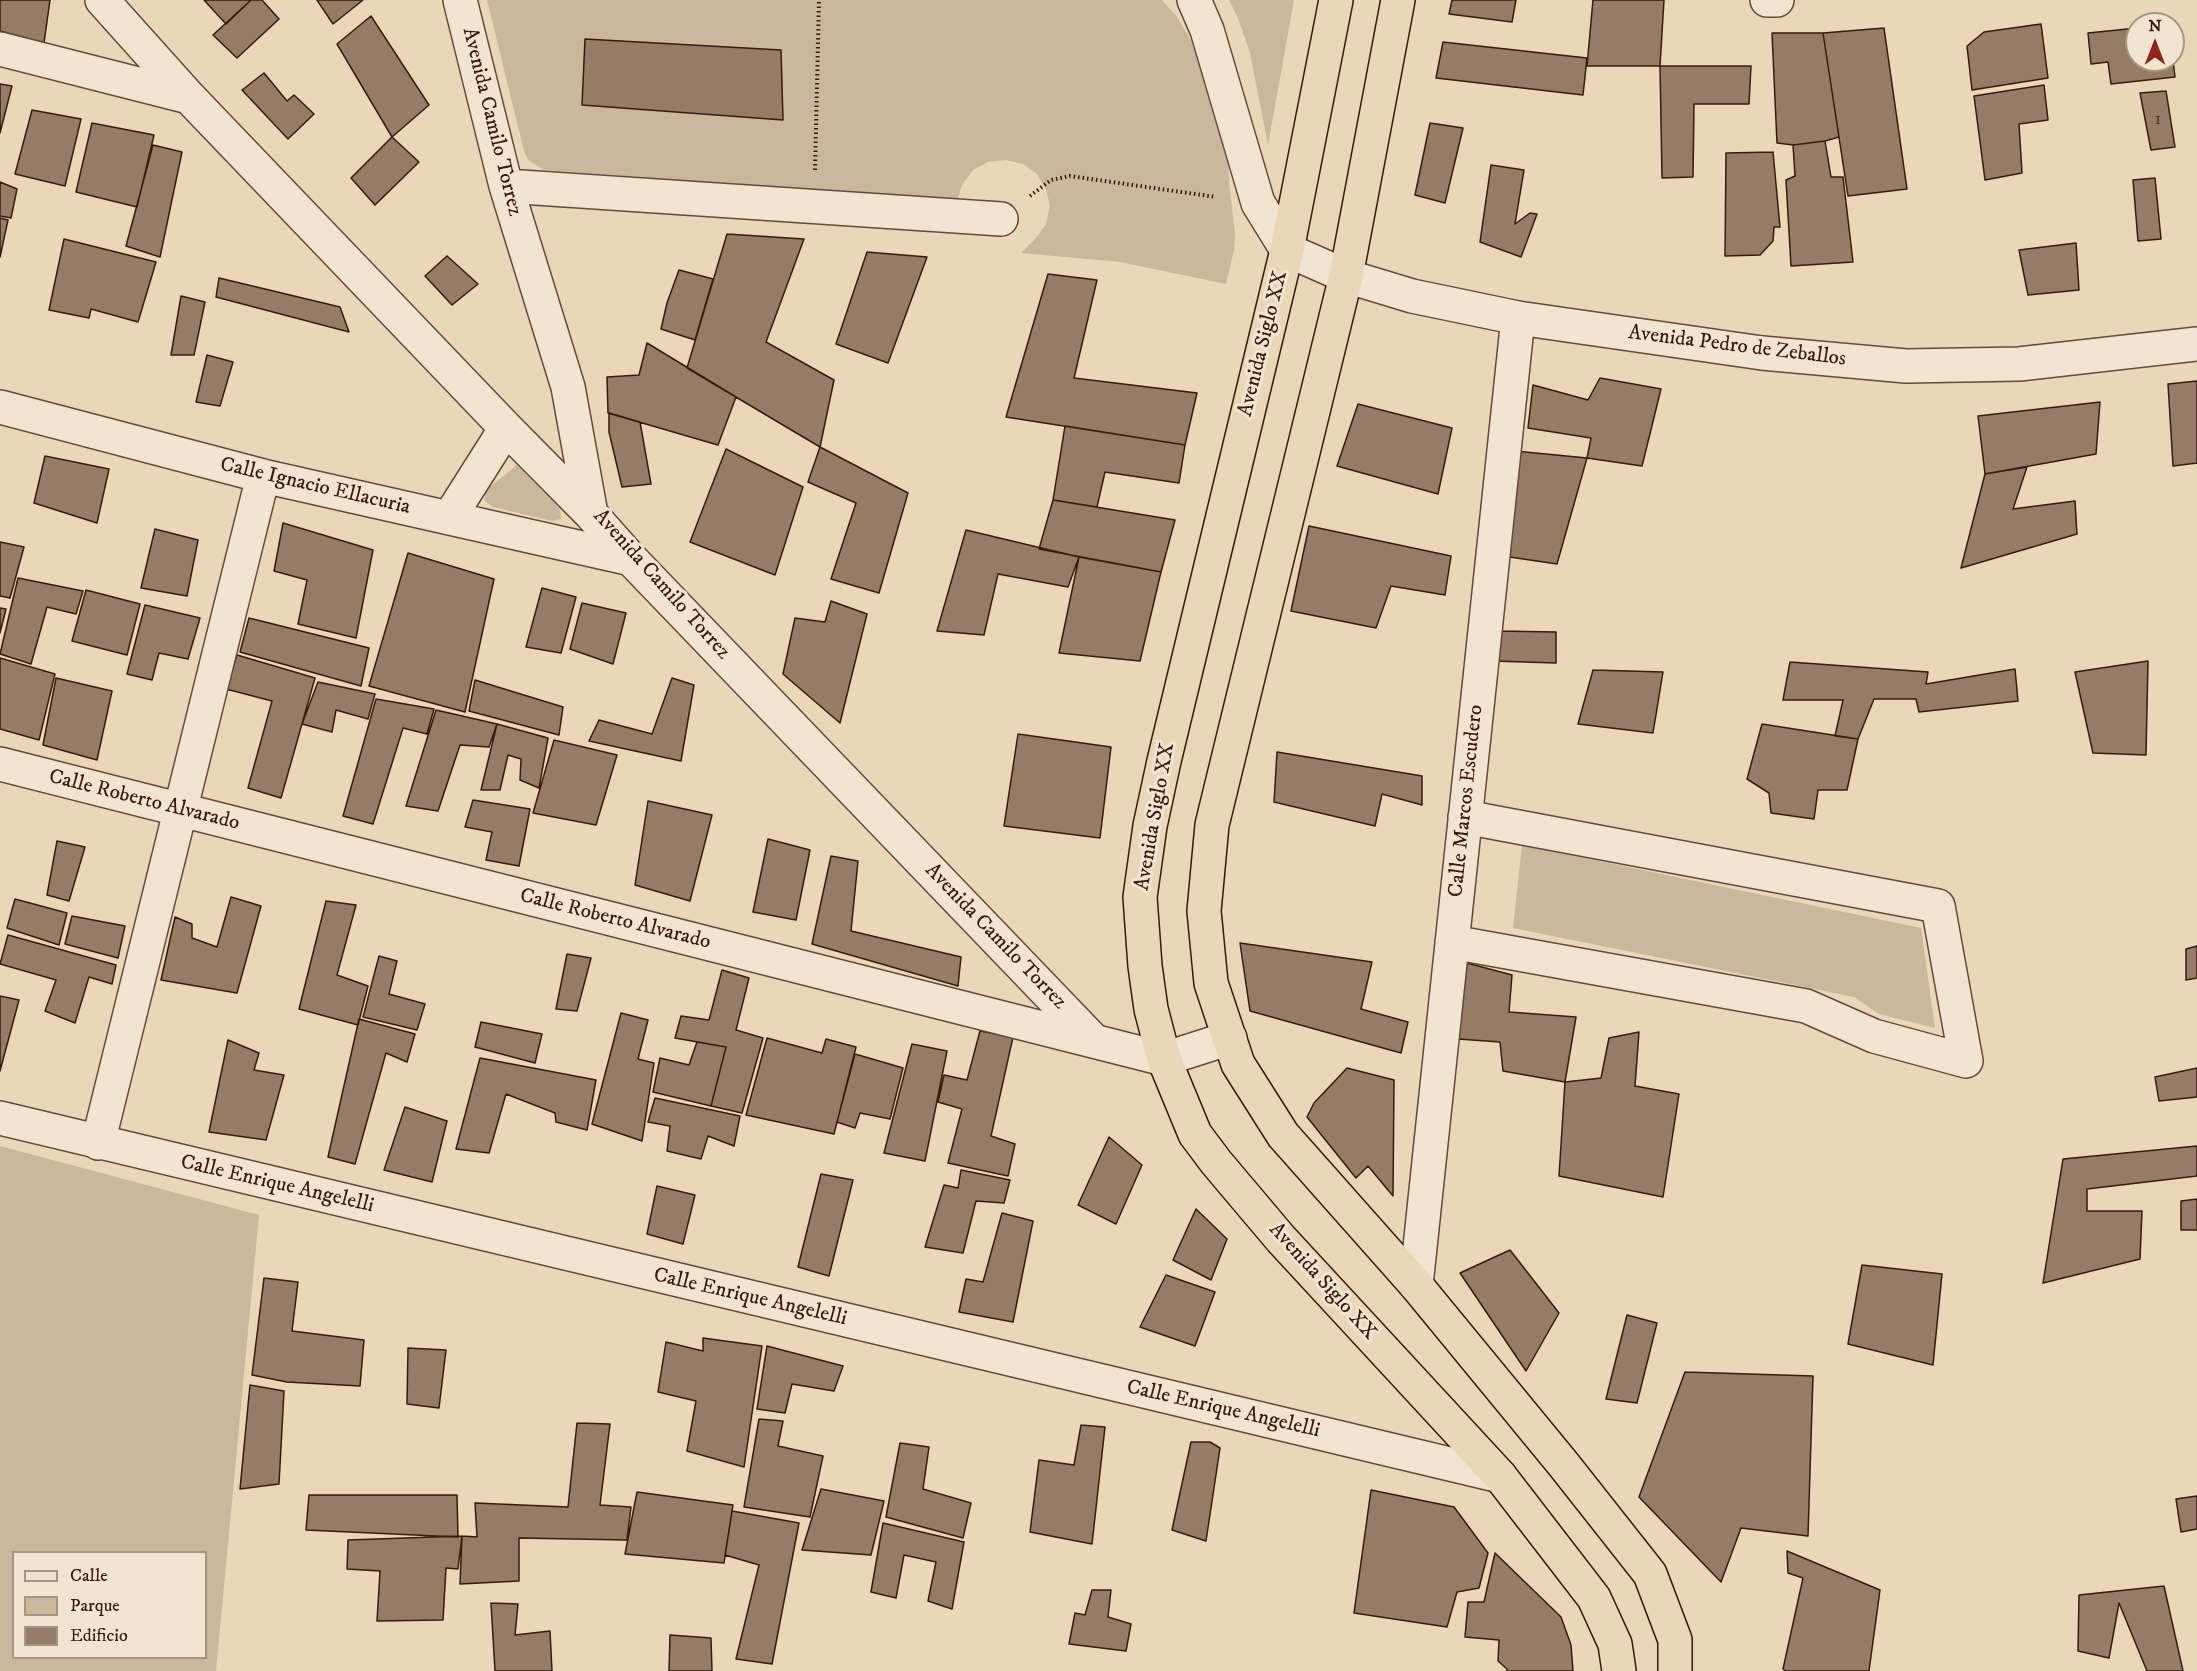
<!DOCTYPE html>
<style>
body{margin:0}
#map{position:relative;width:2197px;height:1671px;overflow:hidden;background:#e9d7b8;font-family:"IM FELL DW Pica",serif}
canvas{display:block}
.legend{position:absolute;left:12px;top:1551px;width:195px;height:108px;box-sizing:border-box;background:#f1e5d1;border:2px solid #a89483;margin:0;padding:8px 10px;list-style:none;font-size:18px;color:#3a1a0d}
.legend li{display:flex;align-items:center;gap:12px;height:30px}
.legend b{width:30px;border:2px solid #a89483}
.north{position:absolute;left:2125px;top:12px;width:60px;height:60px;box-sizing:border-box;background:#f1e5d1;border:2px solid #a89483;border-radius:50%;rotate:0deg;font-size:16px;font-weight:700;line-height:24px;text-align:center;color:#3a1a0d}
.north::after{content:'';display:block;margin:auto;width:21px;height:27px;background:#8f2418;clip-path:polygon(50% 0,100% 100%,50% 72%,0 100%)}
</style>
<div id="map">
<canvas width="2197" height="1671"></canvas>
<ul class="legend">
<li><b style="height:8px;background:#f1e5d1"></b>Calle</li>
<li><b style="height:16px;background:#cbb79b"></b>Parque</li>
<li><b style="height:16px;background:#957c66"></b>Edificio</li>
</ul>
<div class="north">N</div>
</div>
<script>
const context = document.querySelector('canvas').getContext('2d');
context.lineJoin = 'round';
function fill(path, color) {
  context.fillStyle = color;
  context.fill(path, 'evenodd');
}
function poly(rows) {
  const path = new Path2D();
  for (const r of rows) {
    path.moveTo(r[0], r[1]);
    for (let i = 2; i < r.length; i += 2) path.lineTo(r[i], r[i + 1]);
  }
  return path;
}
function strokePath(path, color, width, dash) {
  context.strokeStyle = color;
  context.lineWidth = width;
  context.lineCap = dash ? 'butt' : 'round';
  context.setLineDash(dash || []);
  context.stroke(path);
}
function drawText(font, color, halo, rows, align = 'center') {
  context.font = font + ' "IM FELL DW Pica",serif';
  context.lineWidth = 6;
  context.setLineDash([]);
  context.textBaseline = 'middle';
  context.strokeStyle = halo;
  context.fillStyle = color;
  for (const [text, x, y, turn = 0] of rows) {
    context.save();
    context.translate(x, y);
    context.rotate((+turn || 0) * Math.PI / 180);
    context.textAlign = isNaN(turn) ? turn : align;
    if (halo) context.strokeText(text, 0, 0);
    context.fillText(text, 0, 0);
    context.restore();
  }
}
fill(poly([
 [487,0,1162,0,1177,17,1227,100,1229,182,1235,234,1234,250,1226,284,1120,262,1021,253,1036,238,1046,224,1050,206,1046,189,1037,174,1023,164,1006,160,988,162,973,170,962,185,957,201,544,170,528,160,524,151],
 [1229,0,1294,0,1268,145,1250,53,1238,18],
 [517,465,560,509,561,519,552,521,493,507,485,501,485,491],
 [1522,845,1921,928,1935,1028,1879,1014,1854,997,1513,928],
 [0,1146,259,1215,216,1671,0,1671],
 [206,1552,206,1658,14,1658,14,1552]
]), '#cbb79b');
const building = poly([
 [0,0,50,0,44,43,0,31,0,0],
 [204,0,251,0,226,24,204,0],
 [251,0,262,0,279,19,237,58,213,35,251,0],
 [317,0,363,0,333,24,317,0],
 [1452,0,1516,0,1512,22,1449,14,1452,0],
 [1593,0,1664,0,1660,66,1587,66,1593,0],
 [371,16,429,105,392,137,337,44,371,16],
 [2041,24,2048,78,1972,90,1967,46,1984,32,2041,24],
 [1884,28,1907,189,1848,196,1823,33,1884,28],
 [2137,28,2137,60,2173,60,2175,77,2111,84,2108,62,2091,64,2088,33,2137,28],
 [1772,33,1823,33,1839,137,1825,141,1793,145,1777,143,1772,33],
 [585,39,781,50,783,120,582,105,585,39],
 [1443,42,1587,58,1583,95,1436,78,1443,42],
 [1660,66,1751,66,1749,104,1694,104,1693,177,1662,178,1660,66],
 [264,73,287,101,294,95,314,114,288,139,242,90,264,73],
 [0,84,12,86,0,133,0,84],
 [2044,85,2048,120,2019,124,2022,173,1985,180,1974,96,2044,85],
 [2166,91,2175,147,2151,150,2140,93,2166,91],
 [32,110,81,119,65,186,15,174,32,110],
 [92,123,154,135,137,207,76,192,92,123],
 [1430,123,1463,128,1445,203,1415,195,1430,123],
 [392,137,419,162,375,205,351,178,392,137],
 [1825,141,1831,177,1843,177,1853,262,1791,266,1786,180,1795,176,1793,145,1825,141],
 [153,145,182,152,160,257,126,246,153,145],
 [1773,152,1780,227,1774,227,1773,241,1760,255,1725,256,1726,153,1773,152],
 [1491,165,1524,170,1515,224,1530,213,1537,214,1521,257,1480,242,1491,165],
 [2155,178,2161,239,2138,241,2133,180,2155,178],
 [0,182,17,189,11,218,0,216,0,182],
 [0,218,8,220,0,257,0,218],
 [727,234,804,239,766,342,834,380,820,447,687,368,727,234],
 [64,239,156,262,138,322,91,309,89,318,49,310,64,239],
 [2076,243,2079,290,2028,295,2019,250,2076,243],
 [867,252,927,257,888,363,836,344,867,252],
 [447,256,478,284,452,305,425,276,447,256],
 [679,270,713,279,695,340,661,329,667,303,679,270],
 [1048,274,1097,280,1074,378,1197,393,1185,445,1006,417,1048,274],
 [219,278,340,307,349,332,216,297,219,278],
 [181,296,205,302,194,355,171,355,181,296],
 [647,343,736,397,718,445,608,413,607,377,639,375,647,343],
 [207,355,233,362,220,406,196,402,207,355],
 [1600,378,1661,389,1642,466,1587,458,1591,438,1528,428,1533,385,1588,400,1600,378],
 [2197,381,2197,463,2173,466,2168,384,2197,381],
 [2100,402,2096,454,1985,474,1978,416,2100,402],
 [1358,404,1452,428,1438,494,1337,466,1358,404],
 [609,413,640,422,651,484,622,487,609,432,609,413],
 [1065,426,1185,445,1179,483,1105,472,1097,507,1053,500,1065,426],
 [820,447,908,493,879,593,831,579,856,503,808,482,820,447],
 [726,449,803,487,775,575,690,542,726,449],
 [1515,451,1587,458,1557,564,1503,556,1515,451],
 [45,456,109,469,97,523,34,503,45,456],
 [2027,467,2013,509,2075,501,2077,534,1961,568,1985,474,2027,467],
 [1053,500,1175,520,1161,572,1039,549,1053,500],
 [283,523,373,550,356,638,298,624,307,580,274,571,283,523],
 [1309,526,1451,556,1445,595,1391,586,1376,628,1291,611,1309,526],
 [155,529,198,540,187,596,141,588,155,529],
 [966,530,1079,557,1068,587,998,574,984,635,937,631,966,530],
 [0,542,24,547,10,598,0,596,0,542],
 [408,553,494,579,465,712,369,686,408,553],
 [1079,557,1161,572,1140,661,1059,653,1079,557],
 [18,578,83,591,76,614,47,607,31,664,0,654,18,578],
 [542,588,576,597,561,653,526,647,542,588],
 [86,590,140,604,127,655,72,641,86,590],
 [831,601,867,614,840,723,783,674,795,618,825,622,831,601],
 [582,603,626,613,613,664,570,649,582,603],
 [145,605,200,618,188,659,159,653,152,680,127,674,145,605],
 [0,608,6,609,0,633,0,608],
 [249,618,369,648,361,686,240,652,249,618],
 [1497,631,1556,632,1556,663,1493,661,1497,631],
 [237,655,315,678,281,798,248,788,272,701,226,689,237,655],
 [0,658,55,674,39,740,0,729,0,658],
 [2148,661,2146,755,2093,753,2075,672,2148,661],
 [1790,662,1928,672,1926,684,2015,669,2018,701,1919,712,1916,699,1874,699,1858,739,1835,736,1843,700,1783,700,1790,662],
 [1593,670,1663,672,1653,733,1578,724,1593,670],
 [56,678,112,691,97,760,43,745,56,678],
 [672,678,694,685,681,761,589,741,599,720,652,734,672,678],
 [475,680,563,707,559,735,469,711,475,680],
 [318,682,375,694,368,719,336,710,332,732,302,724,318,682],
 [376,699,434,709,427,734,403,728,373,824,343,816,376,699],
 [436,710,497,724,489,747,460,745,438,811,406,806,436,710],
 [497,724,548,738,539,788,520,780,521,759,508,755,500,790,481,790,497,724],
 [1762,724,1858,739,1847,790,1818,790,1814,819,1771,813,1769,793,1747,779,1762,724],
 [1018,734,1111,747,1100,838,1004,826,1018,734],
 [554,740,617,755,596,825,533,813,554,740],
 [1277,752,1422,776,1422,805,1382,794,1375,826,1274,802,1277,752],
 [473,800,530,809,519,866,486,860,492,832,465,827,473,800],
 [648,801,712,815,690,901,635,885,648,801],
 [768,839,810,850,796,920,753,912,768,839],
 [57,841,85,847,69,901,47,895,57,841],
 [831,856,858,861,851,931,961,957,958,986,812,944,831,856],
 [231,897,261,906,237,993,161,980,175,917,192,924,192,938,217,947,231,897],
 [15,899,67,913,59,945,7,928,15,899],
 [326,901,356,905,337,975,368,986,358,1025,299,1009,326,901],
 [72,916,125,926,118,958,65,944,72,916],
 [8,935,116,965,112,984,89,977,75,1023,45,1011,56,980,0,964,8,935],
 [1240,943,1372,962,1361,1009,1408,1022,1401,1053,1250,1011,1240,943],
 [2197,946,2197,978,2186,980,2186,949,2197,946],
 [567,954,591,958,577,1011,556,1009,567,954],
 [379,956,397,961,389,994,425,1004,417,1030,363,1017,379,956],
 [1467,963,1512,975,1509,1012,1576,1017,1565,1082,1503,1071,1500,1042,1458,1039,1467,963],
 [722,970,749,978,736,1030,763,1038,742,1113,711,1106,726,1047,675,1038,681,1016,709,1020,722,970],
 [0,996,19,1000,0,1071,0,996],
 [621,1013,648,1020,638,1059,654,1063,642,1141,592,1124,621,1013],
 [359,1019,415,1034,407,1062,386,1053,355,1164,328,1157,359,1019],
 [481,1022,542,1034,535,1063,475,1047,481,1022],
 [980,1031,1013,1037,991,1136,1015,1144,1008,1176,948,1163,962,1109,938,1102,944,1075,967,1080,980,1031],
 [1639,1032,1635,1086,1679,1094,1663,1197,1559,1176,1565,1082,1601,1078,1609,1038,1639,1032],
 [767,1038,822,1053,826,1039,856,1047,834,1134,746,1115,767,1038],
 [228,1040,259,1053,254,1070,284,1075,266,1140,209,1132,228,1040],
 [697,1042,726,1047,711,1106,653,1092,660,1058,689,1065,697,1042],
 [912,1044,947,1051,925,1161,884,1153,912,1044],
 [855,1054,903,1068,890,1119,860,1113,855,1128,837,1122,855,1054],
 [480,1058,596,1080,587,1130,556,1122,555,1113,506,1094,489,1153,456,1149,480,1058],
 [1347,1068,1394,1080,1393,1196,1368,1166,1356,1178,1307,1117,1314,1103,1347,1068],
 [2197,1068,2197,1097,2159,1101,2155,1077,2197,1068],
 [655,1098,740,1116,734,1146,708,1136,701,1159,667,1151,670,1126,648,1122,655,1098],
 [405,1107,447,1121,432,1182,384,1170,405,1107],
 [1109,1137,1142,1165,1116,1224,1078,1205,1109,1137],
 [2197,1146,2197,1176,2087,1189,2087,1211,2142,1211,2140,1259,2043,1283,2063,1159,2197,1146],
 [961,1170,1010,1180,1004,1203,976,1201,963,1253,925,1247,944,1185,958,1188,961,1170],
 [821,1174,853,1180,829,1276,798,1267,821,1174],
 [657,1186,695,1195,683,1244,647,1234,657,1186],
 [2197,1199,2197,1230,2181,1230,2181,1201,2197,1199],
 [1196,1209,1227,1239,1211,1280,1173,1260,1196,1209],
 [1002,1213,1033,1221,1013,1322,959,1312,966,1279,983,1282,1002,1213],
 [1510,1250,1559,1313,1526,1371,1460,1273,1510,1250],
 [1862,1265,1942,1274,1933,1365,1848,1344,1862,1265],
 [1166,1275,1215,1292,1195,1346,1140,1327,1166,1275],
 [264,1278,298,1282,292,1331,364,1340,360,1386,287,1382,252,1375,264,1278],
 [1627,1315,1657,1323,1637,1403,1606,1399,1627,1315],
 [703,1338,762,1346,744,1467,687,1451,696,1401,658,1392,666,1342,703,1351,703,1338],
 [767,1346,843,1366,834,1391,792,1384,785,1413,757,1409,767,1346],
 [408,1348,446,1350,439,1408,407,1404,408,1348],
 [1685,1372,1813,1376,1808,1536,1741,1528,1721,1582,1639,1497,1685,1372],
 [250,1385,284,1391,279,1484,240,1489,250,1385],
 [759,1419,783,1421,778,1446,823,1456,810,1517,744,1507,759,1419],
 [577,1423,610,1424,600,1505,631,1507,627,1540,519,1538,519,1581,460,1584,462,1536,477,1537,475,1503,568,1507,577,1423],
 [1081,1425,1105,1427,1092,1544,1030,1532,1039,1460,1074,1465,1081,1425],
 [1191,1442,1210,1442,1220,1448,1206,1541,1172,1530,1191,1442],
 [900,1443,929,1447,923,1489,971,1503,963,1538,886,1517,900,1443],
 [821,1489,884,1501,871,1555,802,1550,821,1489],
 [1371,1490,1454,1507,1488,1553,1479,1588,1457,1592,1447,1627,1354,1613,1371,1490],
 [637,1492,733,1505,724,1563,625,1554,637,1492],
 [309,1495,457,1495,458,1537,306,1530,309,1495],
 [2197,1496,2197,1529,2181,1532,2176,1499,2197,1496],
 [732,1511,799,1523,772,1664,736,1659,759,1565,725,1555,732,1511],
 [883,1523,964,1542,952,1609,928,1601,936,1562,904,1555,896,1598,871,1592,883,1523],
 [462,1536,458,1569,446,1568,443,1620,377,1621,380,1571,347,1569,348,1540,462,1536],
 [1787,1551,1880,1590,1869,1671,1786,1671,1783,1669,1803,1578,1788,1573,1787,1551],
 [1495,1553,1561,1617,1571,1645,1573,1671,1507,1671,1507,1669,1498,1661,1499,1640,1465,1637,1468,1602,1484,1602,1495,1553],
 [2164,1586,2183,1671,2147,1671,2119,1603,2109,1658,2078,1651,2079,1595,2164,1586],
 [1092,1590,1111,1590,1108,1617,1131,1624,1126,1651,1069,1644,1075,1613,1085,1615,1092,1590],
 [491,1603,518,1604,515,1635,550,1631,552,1671,495,1671,491,1603],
 [670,1635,711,1638,712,1671,669,1671,670,1635]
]);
fill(building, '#957c66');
strokePath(building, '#3a1a0d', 1.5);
const minor = poly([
 [102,0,189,97,506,428,591,514,631,559,1094,1041],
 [460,0,506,186,568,387,591,514],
 [1194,0,1207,30,1258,203,1287,250,1346,276,1412,296,1518,318,1762,353,1906,366,2019,364,2197,344],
 [1767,0,1777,0],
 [0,49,189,97],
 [506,186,1001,219],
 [0,407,263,476,631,559],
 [449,518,506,428],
 [0,764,1164,1059,1230,1038],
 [1452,942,1806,1006,1874,1036,1966,1061,1938,906,1465,817],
 [0,1118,1500,1476],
 [98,1143,263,476],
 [1416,1285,1518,318]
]);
const highway = poly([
 [1336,0,1287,250,1164,761,1150,826,1140,897,1145,966,1151,1009,1164,1059,1195,1134,1216,1162,1281,1239,1500,1476,1594,1598,1615,1644,1619,1671],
 [1398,0,1346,276,1212,825,1204,911,1211,983,1238,1064,1283,1135,1416,1285,1564,1465,1650,1574,1675,1640,1675,1671]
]);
strokePath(minor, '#664938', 36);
strokePath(highway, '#3a1a0d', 36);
strokePath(poly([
 [815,170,819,0],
 [1030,196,1051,180,1070,176,1216,197]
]), '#3a1a0d', 4, [1.5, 3]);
strokePath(minor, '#f1e5d1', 33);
strokePath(highway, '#e9d7b8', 33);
drawText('18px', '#513223', null, [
 ["1",2158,120]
]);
drawText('21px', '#3a1a0d', '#f1e5d1', [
 ["Avenida Camilo Torrez",491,122,76],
 ["Avenida Siglo XX",1264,344,-76],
 ["Avenida Pedro de Zeballos",1737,347,7],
 ["Calle Ignacio Ellacuria",315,487,13],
 ["Avenida Camilo Torrez",661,585,48],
 ["Calle Roberto Alvarado",144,801,14],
 ["Calle Marcos Escudero",1467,801,-84],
 ["Avenida Siglo XX",1156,817,-80],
 ["Calle Roberto Alvarado",615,920,14],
 ["Avenida Camilo Torrez",995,937,46],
 ["Calle Enrique Angelelli",277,1185,13],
 ["Avenida Siglo XX",1322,1282,48],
 ["Calle Enrique Angelelli",750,1298,13],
 ["Calle Enrique Angelelli",1223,1410,13]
]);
</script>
